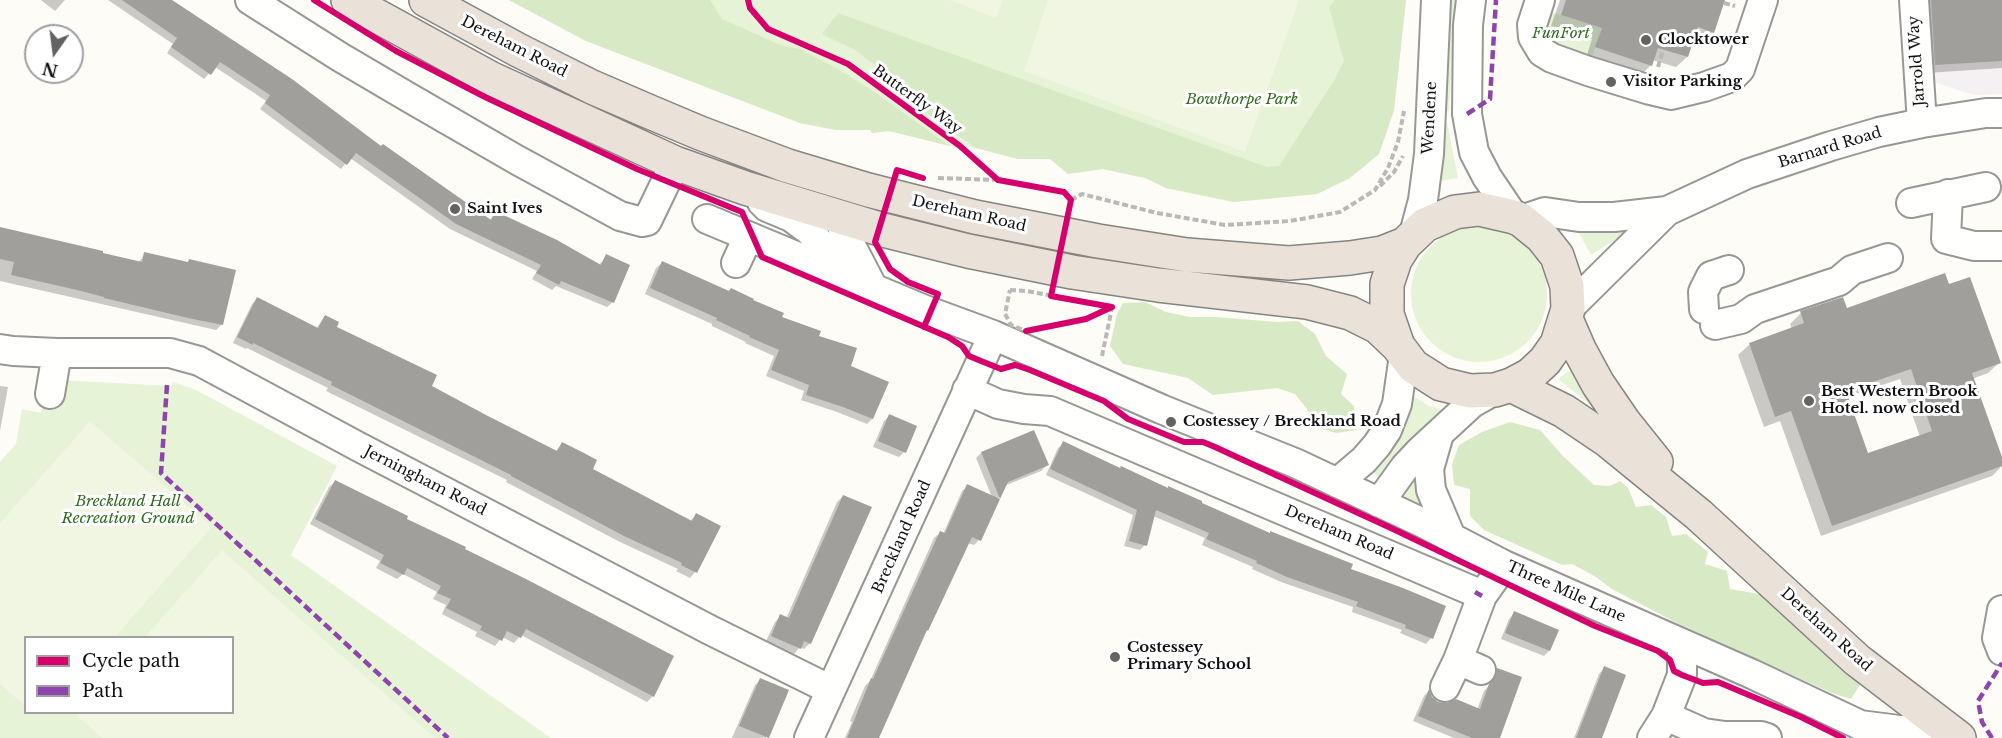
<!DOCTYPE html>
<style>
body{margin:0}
#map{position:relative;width:2002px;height:738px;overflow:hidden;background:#fdfcf7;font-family:"Libre Baskerville",serif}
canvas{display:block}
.legend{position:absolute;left:24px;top:636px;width:210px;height:78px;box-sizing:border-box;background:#fff;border:2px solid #a0a0a0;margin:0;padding:8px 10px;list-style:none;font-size:18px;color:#111}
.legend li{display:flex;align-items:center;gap:12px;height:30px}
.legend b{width:30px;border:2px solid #a0a0a0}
.north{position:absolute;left:24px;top:24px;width:60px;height:60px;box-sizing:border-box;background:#fff;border:2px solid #a0a0a0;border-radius:50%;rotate:194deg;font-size:16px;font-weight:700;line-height:24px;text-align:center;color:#111}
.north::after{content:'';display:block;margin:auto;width:21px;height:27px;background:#646362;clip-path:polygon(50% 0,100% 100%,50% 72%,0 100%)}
</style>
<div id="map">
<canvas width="2002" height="738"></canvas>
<ul class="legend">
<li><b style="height:8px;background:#d6006c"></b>Cycle path</li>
<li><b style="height:8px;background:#8e44ad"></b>Path</li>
</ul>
<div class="north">N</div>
</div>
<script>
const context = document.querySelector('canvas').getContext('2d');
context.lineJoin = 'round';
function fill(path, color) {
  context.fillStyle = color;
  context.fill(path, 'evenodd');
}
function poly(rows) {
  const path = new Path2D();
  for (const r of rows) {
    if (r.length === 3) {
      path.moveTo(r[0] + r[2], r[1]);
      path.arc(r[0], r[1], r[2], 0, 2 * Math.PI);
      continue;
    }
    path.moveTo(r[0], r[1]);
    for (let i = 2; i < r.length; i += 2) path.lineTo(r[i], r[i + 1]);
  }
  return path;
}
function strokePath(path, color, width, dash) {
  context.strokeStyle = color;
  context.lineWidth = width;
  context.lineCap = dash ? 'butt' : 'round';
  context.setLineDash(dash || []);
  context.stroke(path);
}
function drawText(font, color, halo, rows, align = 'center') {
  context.font = font + ' "Libre Baskerville",serif';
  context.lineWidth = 6;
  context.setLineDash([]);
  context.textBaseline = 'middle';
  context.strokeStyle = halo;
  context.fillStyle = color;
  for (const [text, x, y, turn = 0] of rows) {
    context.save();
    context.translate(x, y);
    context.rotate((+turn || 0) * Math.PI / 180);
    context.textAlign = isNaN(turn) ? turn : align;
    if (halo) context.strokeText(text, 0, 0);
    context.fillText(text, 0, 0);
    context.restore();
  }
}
fill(poly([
 [1925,0,2002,0,2002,94,1974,95,1931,81]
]), '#f5f0f3');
fill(poly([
 [509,0,1406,0,1394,110,1379,154,1350,178,1317,194,1234,202,1166,188,1145,178,1103,169,1068,174,1050,159,1018,159,976,148,950,146,889,131,872,133,870,130,836,130,800,123,586,41],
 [1448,0,1457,0,1449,111,1439,112],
 [1554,13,1602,28,1592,57,1586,62,1541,37,1547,16],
 [1447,123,1458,178,1436,182,1439,124],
 [1630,224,1633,228,1591,255,1579,233],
 [1479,294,68],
 [1576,366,1596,405,1593,407,1558,379],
 [58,380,172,386,173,382,196,390,337,466,291,555,551,738,0,738,0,462,16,444,22,409,41,413,45,393],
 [26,638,232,638,232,712,26,712],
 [1413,396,1429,406,1444,410,1380,479,1374,473,1395,447,1409,417],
 [1420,468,1426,511,1400,497]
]), '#e7f3d7');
fill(poly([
 [509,0,710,0,722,19,783,46,800,49,836,68,870,89,950,146,889,131,872,133,870,130,836,130,800,123,586,41],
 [1335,0,1406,0,1394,110,1379,154,1350,178,1317,194,1234,202,1166,188,1145,178,1103,169,1068,174,1050,159,1018,159,976,148,893,90,885,73,855,50,822,34,838,13,1267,167,1279,166,1335,79,1344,61,1329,7],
 [1145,302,1166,312,1190,317,1215,317,1277,322,1298,321,1315,334,1326,356,1347,374,1341,394,1354,406,1357,430,1336,433,1313,426,1307,409,1295,394,1277,388,1213,395,1188,378,1123,364,1110,346,1117,314,1123,303],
 [1510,422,1540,430,1563,456,1594,485,1610,486,1620,481,1628,488,1636,507,1651,505,1666,517,1672,536,1686,534,1708,552,1705,564,1727,571,1730,589,1759,594,1851,667,1860,685,1851,699,1832,693,1677,623,1612,589,1596,577,1572,564,1562,565,1484,530,1470,516,1470,489,1454,485,1452,464,1459,445,1482,432]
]), '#d8eac5');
fill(poly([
 [950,0,1003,0,996,18],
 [1048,0,1299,0,1245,152,1024,71],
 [90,421,212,527,115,637,26,638,25,706,0,684,0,523],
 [222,550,435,738,102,738,76,715,79,712,232,712,232,638,145,637]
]), '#f0f6e1');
fill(poly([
 [41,0,65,0,55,11],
 [108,0,169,0,489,221,496,213,599,265,606,256,613,302,607,307,556,286,552,290,532,279,537,271,450,229,350,158,341,169,260,109,266,101,215,67,204,79,167,53,173,44],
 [1560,0,1723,0,1713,32,1702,43,1692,39,1687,57,1676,67,1652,60,1651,65,1640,76,1586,58,1592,39,1551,26],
 [1922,0,2002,0,2002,68,1927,73],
 [0,229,138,263,145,254,222,324,216,330,0,281],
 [662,263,780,317,817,337,849,367,887,383,872,419,867,424,837,412,801,400,804,391,766,376,774,356,745,343,746,342,712,326,712,324,645,294,656,268],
 [1948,286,1999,363,1988,373,1972,379,2002,466,1992,476,1821,536,1780,421,1764,427,1738,355,1749,345,1792,329,1790,324,1801,313,1846,310],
 [1900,379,1920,437,1867,455,1847,397],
 [257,299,316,329,325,316,335,328,430,386,555,452,562,444,590,469,690,521,696,515,695,572,690,578,676,571,678,569,618,541,506,482,507,480,326,391,328,388,247,348,246,349,233,343,252,304],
 [0,386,8,387,0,431],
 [889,416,904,452,899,457,873,447,884,421],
 [1064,443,1349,570,1431,638,1426,644,1400,633,1402,630,1352,612,1353,607,1281,582,1252,569,1253,567,1202,545,1205,538,1153,516,1145,545,1140,550,1124,546,1133,515,1046,475,1058,448],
 [981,453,1047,465,1041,471,1004,486,979,540,974,545,967,543,927,630,924,633,878,738,845,738,852,722,850,721,865,686,870,681,934,538,940,533,943,534,962,491,968,486,992,497,976,458],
 [335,482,463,549,653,696,647,702,521,635,514,643,502,637,495,646,475,636,477,632,442,614,446,605,433,599,437,592,403,574,397,579,376,568,380,561,310,524,329,487],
 [843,496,810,643,804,649,800,647,794,654,766,641,775,622,781,616,786,619,837,502],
 [1515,613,1557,630,1549,651,1544,656,1501,639,1509,619],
 [1604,668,1601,738,1574,738,1599,674],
 [1498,669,1499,738,1454,738,1413,721,1424,696,1428,692,1431,698,1438,703,1477,710,1484,691,1491,683,1492,675],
 [760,680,787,691,766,738,732,738,755,685]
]), '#0003');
fill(poly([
 [122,0,172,0,292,79,381,146,383,144,491,220,495,211,557,240,601,265,606,254,630,265,614,303,561,281,559,285,536,273,541,265,456,224,356,153,347,165,265,103,270,95,220,62,211,75,171,47,177,38],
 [1566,0,1725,0,1714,33,1698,27,1688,57,1658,48,1652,66,1595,47,1602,28,1561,15],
 [1931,0,2002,0,2002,61,1935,65],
 [0,227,103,251,103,253,142,262,144,252,188,262,189,259,236,270,223,325,188,318,104,298,104,297,77,290,11,275,14,262,0,259],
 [662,261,729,291,731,288,754,299,753,300,784,313,782,317,821,331,819,336,857,348,851,366,889,382,873,419,843,407,806,395,809,385,771,370,779,350,749,337,750,336,716,320,717,318,650,288],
 [1945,273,1949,284,1970,277,2001,363,1972,373,2002,457,2002,466,1832,526,1791,411,1775,417,1749,343,1804,323,1800,311,1843,297,1847,308],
 [1911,369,1932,431,1868,453,1846,391],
 [257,297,318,328,325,315,339,322,337,327,437,375,432,386,486,415,557,451,562,442,584,453,597,460,593,469,692,521,696,513,721,526,697,573,681,565,682,563,624,536,511,476,511,475,331,385,332,382,253,343,253,345,237,337],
 [889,414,917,426,906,453,878,441],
 [1034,430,1049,465,1008,482,1000,499,981,452],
 [1063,441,1120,468,1121,466,1168,488,1168,486,1202,501,1202,503,1270,533,1270,531,1353,564,1351,569,1403,588,1446,606,1433,639,1405,628,1406,625,1356,606,1358,602,1287,577,1256,563,1257,561,1206,539,1209,533,1156,510,1147,546,1129,541,1137,510,1050,469],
 [335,480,408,516,407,519,466,547,465,549,526,579,674,656,654,697,526,629,521,638,507,631,502,641,480,630,482,626,446,608,451,599,437,593,441,586,407,568,404,575,380,563,384,555,315,519],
 [967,484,1000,499,981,541,972,537,928,631,927,630,879,738,847,738,871,678,873,679,940,531,945,533],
 [843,495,872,507,811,644,804,641,801,649,771,636,780,614,789,618],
 [1514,611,1559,630,1550,651,1505,633],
 [1604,666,1626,675,1602,738,1576,738],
 [1497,668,1522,677,1500,738,1472,738,1418,716,1429,689,1432,697,1438,702,1447,703,1456,699,1480,709,1489,684,1496,676],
 [760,678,789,690,769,738,739,726]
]), '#a19f9c');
const minor = poly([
 [250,0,340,57,408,97,517,160,620,216,642,222,647,221,675,163],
 [1471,0,1468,25,1467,114,1474,152,1487,177,1514,217],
 [1540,0,1532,25,1533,37,1542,52,1552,58,1588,71,1650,90,1671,95,1704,87,1732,77,1740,69,1763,0],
 [1914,0,1922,123],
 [1948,194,1946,239,1974,246,2002,246],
 [762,202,767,207,791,217,810,231,827,252,842,276],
 [1911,203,1986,187],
 [839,217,844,232,873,288],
 [707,219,925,310,993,335,1161,409,1295,463,1423,523,1504,565,1752,674,1858,724,1879,738],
 [1521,220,1545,212,1579,217,1614,217,1667,211,1747,174,1831,146,1879,132,1922,123,1986,113,2002,113],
 [1414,234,1423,200,1429,154,1436,0],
 [736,263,748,237],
 [1568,309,1667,211],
 [1704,309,1703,292,1711,276,1729,270],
 [1715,325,1741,319,1755,309,1839,281,1852,270,1888,258],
 [0,349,13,351,57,353,170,353,199,361,359,447,710,630,831,690],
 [967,390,998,404,1024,409,1050,411,1475,592],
 [50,394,57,353],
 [1439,434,1429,469,1431,490,1451,537],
 [1337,483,1364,460,1377,445,1387,430,1397,404,1404,355],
 [1379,503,1405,467,1420,451,1472,403,1495,390],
 [2002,610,1997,638,2002,651],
 [1458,660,1481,670],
 [1445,687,1458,660,1482,596,1504,565],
 [1666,716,1704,733,1725,736,1761,736,1767,738],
 [1860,725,1899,730,1946,729],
 [809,738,993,335],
 [1652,738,1666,716,1682,675,1682,645]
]);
const highway = poly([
 [348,0,490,78,675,163,745,188,883,230,968,251,1072,272,1158,285,1307,302,1350,313,1378,327,1398,346,1413,366,1441,384,1470,391,1495,390,1511,385,1530,375,1545,361,1557,344,1568,309,1567,286,1557,256,1542,237,1521,220,1514,217,1479,209,1455,212,1425,225,1405,244,1395,260,1387,284,1387,314,1398,346],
 [426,0,518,50,592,87,650,112,700,133,788,166,868,190,975,217,1098,241,1187,255,1289,263,1350,258,1382,253,1405,244],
 [1566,319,1579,349,1598,384,1624,422,1656,462],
 [1511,385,1564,411,1607,440,1699,515,1857,660,1959,738]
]);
strokePath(minor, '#979795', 32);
strokePath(highway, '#858482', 36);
strokePath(poly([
 [748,0,750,8,768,29,848,64,960,146,998,180],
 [1724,3,1735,6],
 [1658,67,1663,50],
 [938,178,998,180,1064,192,1071,200],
 [1380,186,1394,172,1403,156],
 [1071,200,1082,194,1157,213,1225,225,1290,221,1340,212,1375,190,1388,168,1398,142,1404,111],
 [1010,290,1027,291,1112,307,1086,319,1026,331,1011,325,1005,314,1010,290],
 [1102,356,1112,308]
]), '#b9b9b8', 4, [6, 3]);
strokePath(minor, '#fffffe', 28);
strokePath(highway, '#eae1d8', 33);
strokePath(poly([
 [1467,114,1490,99,1496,0],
 [167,385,161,473,448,738],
 [1475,592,1482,596],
 [1992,738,1982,722,1978,701,2002,663]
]), '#8e44ad', 4.5, [9, 4.5]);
strokePath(poly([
 [314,0,396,51,485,97,637,169,742,212,762,257,948,337,962,346,969,356,981,361,1001,369,1015,365,1030,370,1104,401,1128,419,1174,438,1184,442,1203,442,1215,447,1393,529,1595,626,1658,651,1670,660,1674,671,1682,675,1703,683,1718,682,1801,717,1843,738],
 [748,0,750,8,768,29,848,64,960,146,998,180,1064,192,1071,200,1051,296,1112,307],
 [923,178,897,170,875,242,890,269,908,282,938,294,924,327],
 [1026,331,1086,319,1112,307]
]), '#d6006c', 6);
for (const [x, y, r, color] of [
 [1646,40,6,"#646362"],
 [1611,82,6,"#646362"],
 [455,209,6,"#646362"],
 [1809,401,6,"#646362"],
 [1171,422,6,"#646362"],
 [1115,657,6,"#646362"]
]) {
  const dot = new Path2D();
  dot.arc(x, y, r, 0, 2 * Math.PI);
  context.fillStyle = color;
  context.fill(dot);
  strokePath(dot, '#fff', 2);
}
drawText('italic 15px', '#2f6b1f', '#fff', [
 ["FunFort",1561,34],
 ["Bowthorpe Park",1242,100],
 ["Breckland Hall",128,502],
 ["Recreation Ground",128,519]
]);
drawText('bold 15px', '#111', '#fff', [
 ["Clocktower",1658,40],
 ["Visitor Parking",1623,82],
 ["Saint Ives",467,209],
 ["Best Western Brook",1821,392],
 ["Hotel. now closed",1821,409],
 ["Costessey / Breckland Road",1183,422],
 ["Costessey",1127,648],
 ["Primary School",1127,665]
], 'left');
drawText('15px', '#111', '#fff', [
 ["Dereham Road",514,47,27],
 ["Jarrold Way",1917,61,-94],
 ["Butterfly Way",917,100,36],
 ["Wendene",1430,118,-87],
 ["Barnard Road",1830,148,-17],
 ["Dereham Road",969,214,13],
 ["Jerningham Road",425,481,27],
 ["Dereham Road",1339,533,23],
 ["Breckland Road",902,537,-66],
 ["Three Mile Lane",1566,592,24],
 ["Dereham Road",1826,630,42]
]);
</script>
